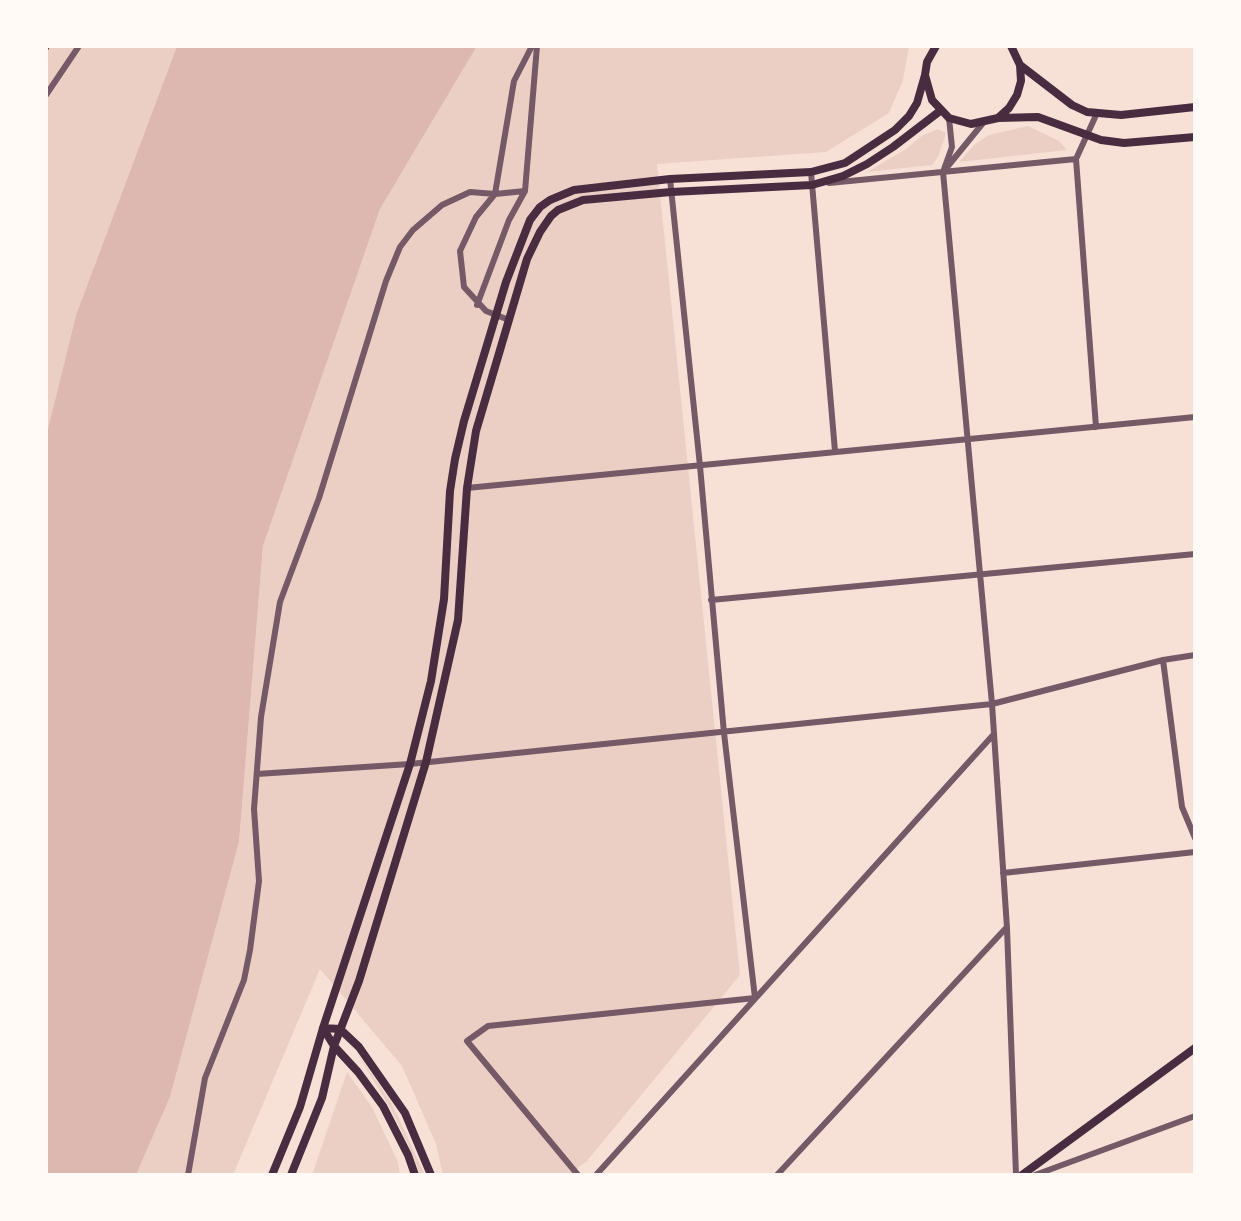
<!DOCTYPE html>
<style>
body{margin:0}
#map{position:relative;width:1241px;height:1221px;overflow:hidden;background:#f7e1d7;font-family:Mulish,sans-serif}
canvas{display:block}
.frame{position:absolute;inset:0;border:48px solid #fffaf5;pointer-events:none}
</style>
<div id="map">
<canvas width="1241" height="1221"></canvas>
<div class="frame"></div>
</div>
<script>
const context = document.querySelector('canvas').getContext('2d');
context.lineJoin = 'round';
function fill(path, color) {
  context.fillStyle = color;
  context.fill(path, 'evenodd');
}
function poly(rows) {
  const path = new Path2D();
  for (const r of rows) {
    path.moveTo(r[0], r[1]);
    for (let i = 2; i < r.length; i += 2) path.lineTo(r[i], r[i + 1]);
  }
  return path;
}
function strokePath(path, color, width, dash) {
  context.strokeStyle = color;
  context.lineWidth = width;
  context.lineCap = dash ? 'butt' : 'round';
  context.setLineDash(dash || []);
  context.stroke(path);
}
fill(poly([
 [46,46,177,46,76,315,46,437],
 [477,46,909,46,903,80,889,113,826,152,657,164,740,975,587,1161,568,1175,443,1175,436,1144,402,1066,320,969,233,1175,136,1175,170,1097,239,842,263,546,380,209],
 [1028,126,1059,141,1067,150,959,162,974,145,989,135],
 [938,129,946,133,938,157,932,165,867,172,906,149,923,135],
 [356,1052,391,1102,425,1175,420,1175,412,1153,392,1111],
 [347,1072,372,1107,398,1162,400,1175,312,1175]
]), '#ebcfc5');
fill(poly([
 [177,46,477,46,380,209,263,546,239,842,170,1097,136,1175,46,1175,46,437,76,315]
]), '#dcb8b0');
strokePath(poly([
 [46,52,49,46]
]), '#4a2c40', 2);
strokePath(poly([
 [46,95,79,46],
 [949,118,952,147,943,172,992,704,1007,928,1016,1175],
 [948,166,983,123],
 [811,172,835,451],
 [670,179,700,466,724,733,755,998],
 [829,183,1076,159],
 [477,305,509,220,525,191,537,46],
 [509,320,486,311,464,287,460,251,476,217,495,194,514,81,532,46],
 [1096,427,1076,159,1097,113],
 [467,488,1195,417],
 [711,600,1195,554],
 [1163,660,1182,807,1195,838],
 [257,774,410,764,992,704,1163,660,1195,655],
 [1003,873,1195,852],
 [188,1175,205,1078,244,980,250,950,259,881,254,809,261,717,280,602,319,498,386,281,400,247,413,230,442,205,470,192,495,194,525,191],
 [578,1175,467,1041,488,1026,755,998],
 [596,1175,994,734],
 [777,1175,1006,928],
 [1035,1175,1195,1116]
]), '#755966', 6);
strokePath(poly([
 [936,46,927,62,925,75,932,100,949,118,971,124,998,118,1009,108,1017,95,1021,81,1020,65,1011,46],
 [1020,65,1072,105,1087,112,1121,115,1195,107],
 [998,118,1038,117,1101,140,1124,143,1195,137],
 [323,1028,340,1029,359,1047,405,1113,431,1175],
 [323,1028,334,1046,358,1072,383,1106,408,1155,415,1175],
 [272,1175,300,1107,323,1028,410,764,431,681,444,599,450,491,455,459,464,421,506,282,530,220,540,207,550,200,574,190,670,179,811,172,845,163,895,130,909,116,917,103,925,75],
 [291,1175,322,1098,334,1046,359,981,426,762,458,620,467,488,476,431,527,259,540,232,551,216,558,210,583,200,671,192,812,185,843,176,867,164,893,147,940,111],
 [1022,1175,1195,1048]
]), '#4a2c40', 8);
</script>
